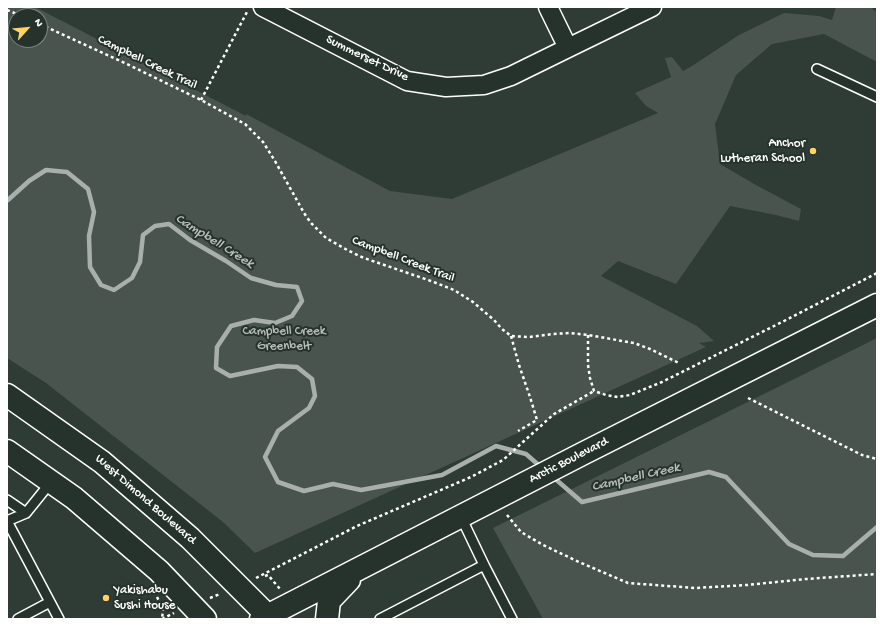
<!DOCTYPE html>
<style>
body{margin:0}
#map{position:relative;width:884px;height:626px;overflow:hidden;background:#2f3b35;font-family:"Gochi Hand",sans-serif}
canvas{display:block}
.frame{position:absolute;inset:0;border:8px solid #fff;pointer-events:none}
.north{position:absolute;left:8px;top:8px;width:40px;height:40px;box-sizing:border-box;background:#26332d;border:1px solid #7d8581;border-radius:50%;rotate:63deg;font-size:11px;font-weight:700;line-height:16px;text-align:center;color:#fff}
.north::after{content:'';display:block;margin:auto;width:14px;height:18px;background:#ffd166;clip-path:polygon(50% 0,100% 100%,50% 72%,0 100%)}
</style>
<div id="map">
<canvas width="884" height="626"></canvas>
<div class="frame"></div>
<div class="north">N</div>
</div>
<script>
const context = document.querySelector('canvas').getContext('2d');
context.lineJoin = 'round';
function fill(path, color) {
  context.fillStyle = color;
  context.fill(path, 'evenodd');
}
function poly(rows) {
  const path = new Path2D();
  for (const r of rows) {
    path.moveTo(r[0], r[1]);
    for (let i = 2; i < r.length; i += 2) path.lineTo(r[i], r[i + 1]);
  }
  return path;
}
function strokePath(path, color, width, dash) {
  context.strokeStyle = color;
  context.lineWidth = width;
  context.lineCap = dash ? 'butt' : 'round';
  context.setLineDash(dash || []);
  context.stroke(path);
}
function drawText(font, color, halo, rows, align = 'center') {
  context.font = font + ' "Gochi Hand",sans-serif';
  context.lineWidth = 4;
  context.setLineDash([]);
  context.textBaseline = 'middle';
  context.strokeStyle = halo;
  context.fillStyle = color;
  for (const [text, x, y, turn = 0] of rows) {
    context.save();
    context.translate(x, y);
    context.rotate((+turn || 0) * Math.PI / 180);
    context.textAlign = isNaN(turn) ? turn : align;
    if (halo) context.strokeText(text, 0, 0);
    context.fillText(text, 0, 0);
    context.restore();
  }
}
fill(poly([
 [7,7,35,7,246,116,246,114,390,191,452,199,658,113,646,106,635,93,671,77,665,58,672,57,683,71,692,66,739,35,784,13,819,16,832,20,836,7,871,7,877,13,877,62,824,34,772,44,736,75,715,124,720,164,756,185,801,209,799,221,776,215,730,206,676,284,618,261,601,276,697,326,714,341,699,343,706,347,255,553,223,522,46,383,7,358],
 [16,16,40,16,40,40,16,40],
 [877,338,877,619,543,619,493,528]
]), '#4a544f');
strokePath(poly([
 [7,200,8,200,29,181,46,170,67,172,88,189,94,212,89,236,90,267,101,285,114,290,132,278,140,262,143,235,155,226,169,224,190,240,226,261,251,278,276,285,297,287,302,301,292,316,275,323,254,320,231,326,217,347,216,368,230,376,278,366,297,367,312,379,315,396,309,408,278,431,265,457,278,482,304,491,333,484,361,490,442,475,496,446,526,454,542,468],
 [553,477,582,502,709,472,726,477,789,544,813,555,843,556,877,527]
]), '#a9afac', 4.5);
const service = poly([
 [817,69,877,97],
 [51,482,26,513,7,521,59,619],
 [7,500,26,513],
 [461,517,484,565],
 [18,619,50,602],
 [380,619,484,565,512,619]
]);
const minor = poly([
 [263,7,407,81,446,87,484,85,511,76,568,48,652,7],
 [548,7,568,48]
]);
const secondary = poly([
 [7,395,102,462,190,538,271,619],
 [7,451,74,498,159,571,205,619],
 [261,619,584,453,877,305],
 [327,619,329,601,349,580]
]);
strokePath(service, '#fff', 12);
strokePath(minor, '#fff', 21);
strokePath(secondary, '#fff', 25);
strokePath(poly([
 [7,10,22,16],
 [40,24,131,66,201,100,245,124,263,142,275,161,304,213,311,223,326,238,349,251,364,258,431,281,454,290,473,302,494,320,502,329,511,336,529,337,553,334,570,333,588,335,634,343,650,349,679,363],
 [201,100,248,10],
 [588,335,588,365,590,378,594,391,606,395,618,397,630,395,662,382,786,320,877,273],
 [511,336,519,365,530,397,537,420,518,431],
 [748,398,862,455,877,459],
 [507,515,521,532,543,545,579,562,628,583,695,588,747,585,806,579,877,574],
 [265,576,268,575,280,589],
 [256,578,357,526,471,477,503,460,554,414,594,391],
 [157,597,163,609,162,619],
 [210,598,220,594],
 [162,619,174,613]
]), '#fff', 2.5, [3, 3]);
strokePath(service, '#26332d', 9);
strokePath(minor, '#26332d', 18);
strokePath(secondary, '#26332d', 22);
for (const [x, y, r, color] of [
 [813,151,4,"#ffd166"],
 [106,598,4,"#ffd166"]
]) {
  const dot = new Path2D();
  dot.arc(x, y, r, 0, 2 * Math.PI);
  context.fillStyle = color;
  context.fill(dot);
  strokePath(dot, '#26332d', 1.5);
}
drawText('13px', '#fff', '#26332d', [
 ["Summerset Drive",367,59,26],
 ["Campbell Creek Trail",147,63,26],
 ["Campbell Creek Trail",403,260,21],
 ["Arctic Boulevard",569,461,-27],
 ["West Dimond Boulevard",145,500,41]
]);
drawText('13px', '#fff', '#26332d', [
 ["Anchor",805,144],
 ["Lutheran School",805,159],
 ["Yakishabu",114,591,"left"],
 ["Sushi House",114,606,"left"]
], 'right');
drawText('13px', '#b7bbb9', '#26332d', [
 ["Campbell Creek",284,332],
 ["Greenbelt",284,347]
]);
drawText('italic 14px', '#b8bcba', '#26332d', [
 ["Campbell Creek",214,242,32],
 ["Campbell Creek",636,478,-13]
]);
</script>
